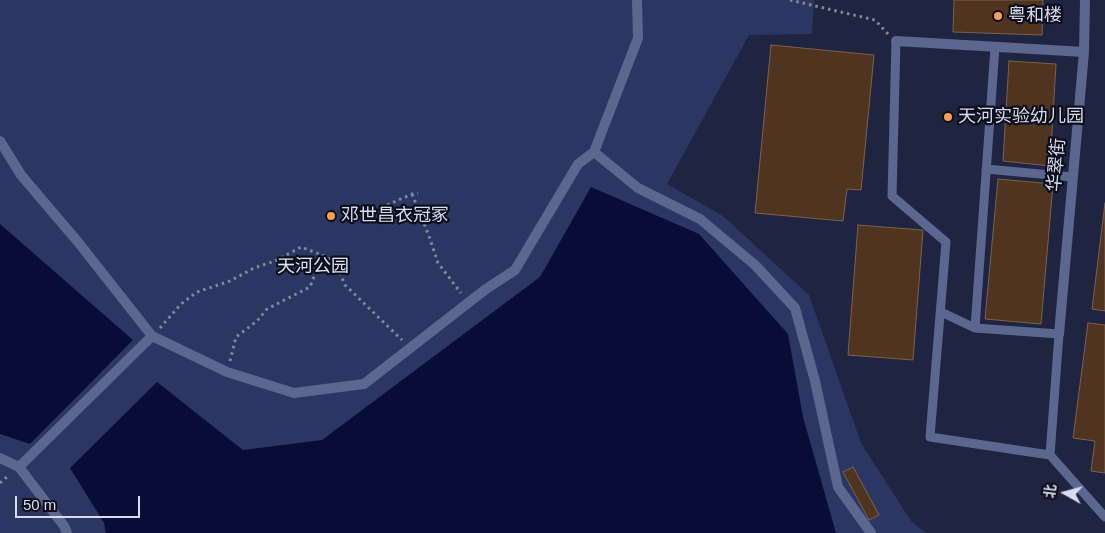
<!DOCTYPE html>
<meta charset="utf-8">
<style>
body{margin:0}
#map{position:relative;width:1105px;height:533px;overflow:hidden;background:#1f2540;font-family:Arial,"Noto Sans SC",sans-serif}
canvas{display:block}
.north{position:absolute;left:1040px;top:468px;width:50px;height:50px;-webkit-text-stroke:4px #0c0f1b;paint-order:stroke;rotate:277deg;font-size:14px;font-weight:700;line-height:20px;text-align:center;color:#d7dcee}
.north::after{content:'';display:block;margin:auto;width:18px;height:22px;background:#d7dcee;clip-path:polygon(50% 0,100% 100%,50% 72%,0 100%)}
.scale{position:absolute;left:15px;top:496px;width:125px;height:22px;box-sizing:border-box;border:2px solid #d7dcee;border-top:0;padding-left:6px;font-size:15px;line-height:18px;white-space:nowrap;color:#d7dcee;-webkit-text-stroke:4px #0c0f1b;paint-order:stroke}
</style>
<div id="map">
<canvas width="1105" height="533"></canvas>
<div class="north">北</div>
<div class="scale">50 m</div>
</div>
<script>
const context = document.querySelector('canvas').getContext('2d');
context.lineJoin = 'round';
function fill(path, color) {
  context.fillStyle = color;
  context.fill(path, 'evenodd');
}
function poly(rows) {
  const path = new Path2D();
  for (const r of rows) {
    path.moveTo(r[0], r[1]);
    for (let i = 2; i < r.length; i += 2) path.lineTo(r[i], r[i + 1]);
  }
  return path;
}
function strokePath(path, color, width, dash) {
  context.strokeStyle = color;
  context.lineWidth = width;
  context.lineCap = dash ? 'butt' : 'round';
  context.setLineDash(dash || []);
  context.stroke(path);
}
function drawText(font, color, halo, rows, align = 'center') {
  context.font = font + ' Arial,"Noto Sans SC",sans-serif';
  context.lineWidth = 4.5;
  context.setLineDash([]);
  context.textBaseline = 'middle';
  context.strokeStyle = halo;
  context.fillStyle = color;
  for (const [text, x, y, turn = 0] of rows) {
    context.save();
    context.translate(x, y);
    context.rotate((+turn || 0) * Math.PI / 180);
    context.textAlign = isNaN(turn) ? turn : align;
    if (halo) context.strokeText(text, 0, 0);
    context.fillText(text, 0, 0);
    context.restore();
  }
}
fill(poly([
 [0,0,814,0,812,34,749,35,667,184,723,216,809,295,861,443,911,521,926,533,0,533]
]), '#2c3663');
fill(poly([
 [591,187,699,234,788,334,803,417,836,533,106,533,104,523,70,468,157,382,243,450,322,440,540,277],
 [0,224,133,340,30,444,0,434]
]), '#090c37');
const building = poly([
 [954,0,1043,0,1042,35,953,32,954,0],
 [771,45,874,55,861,190,847,189,843,221,755,213,771,45],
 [1009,61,1056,64,1050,166,1003,161,1009,61],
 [998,179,1053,184,1041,324,985,319,998,179],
 [1105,203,1105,311,1092,309,1105,203],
 [858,225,923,230,913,360,848,355,858,225],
 [1088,323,1105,325,1105,473,1091,471,1095,441,1073,438,1088,323],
 [853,467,879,515,869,520,843,472,853,467]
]);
fill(building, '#4f3520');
strokePath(building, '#7d614b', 1);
strokePath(poly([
 [790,0,875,20,888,34],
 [412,194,429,236,438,263,461,293],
 [377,213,387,205,412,194,418,193],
 [160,328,181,304,197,292,230,281,254,268,275,261,301,247,322,255,335,262,345,285,402,340],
 [230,361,236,337,257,321,267,309,310,287,322,255],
 [0,483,9,475]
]), '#83889e', 3, [2.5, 4]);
strokePath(poly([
 [896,41,892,196,946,242,930,437,1050,455,1105,517],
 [986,169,1073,177],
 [941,312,975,328,1059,334,1050,455],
 [975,328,995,47]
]), '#5c678f', 9);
strokePath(poly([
 [896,41,1084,52],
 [0,141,21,175,78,242,152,336,227,372,294,393,364,384,486,289,515,270,578,164,594,152,638,38,637,0],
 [594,152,638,188,700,219,755,265,795,308,815,381,838,487,871,533],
 [1059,334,1084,52,1085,0],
 [0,458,19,467,64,526,67,533],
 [19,467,152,336]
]), '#5c678f', 10);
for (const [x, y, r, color] of [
 [998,16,5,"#fa9f4e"],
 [948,117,5,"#fa9f4e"],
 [331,216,5,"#fa9f4e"]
]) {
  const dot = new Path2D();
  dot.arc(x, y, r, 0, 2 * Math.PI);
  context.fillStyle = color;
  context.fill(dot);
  strokePath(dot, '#0c0f1b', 2);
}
drawText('18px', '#d7dcee', '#0c0f1b', [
 ["粤和楼",1008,16],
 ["天河实验幼儿园",958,117],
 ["邓世昌衣冠冢",341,216]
], 'left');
drawText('18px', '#d7dcee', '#0c0f1b', [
 ["华翠街",1057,165,-85]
]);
drawText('18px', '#dee3f3', '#0c0f1b', [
 ["天河公园",313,267]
]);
</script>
